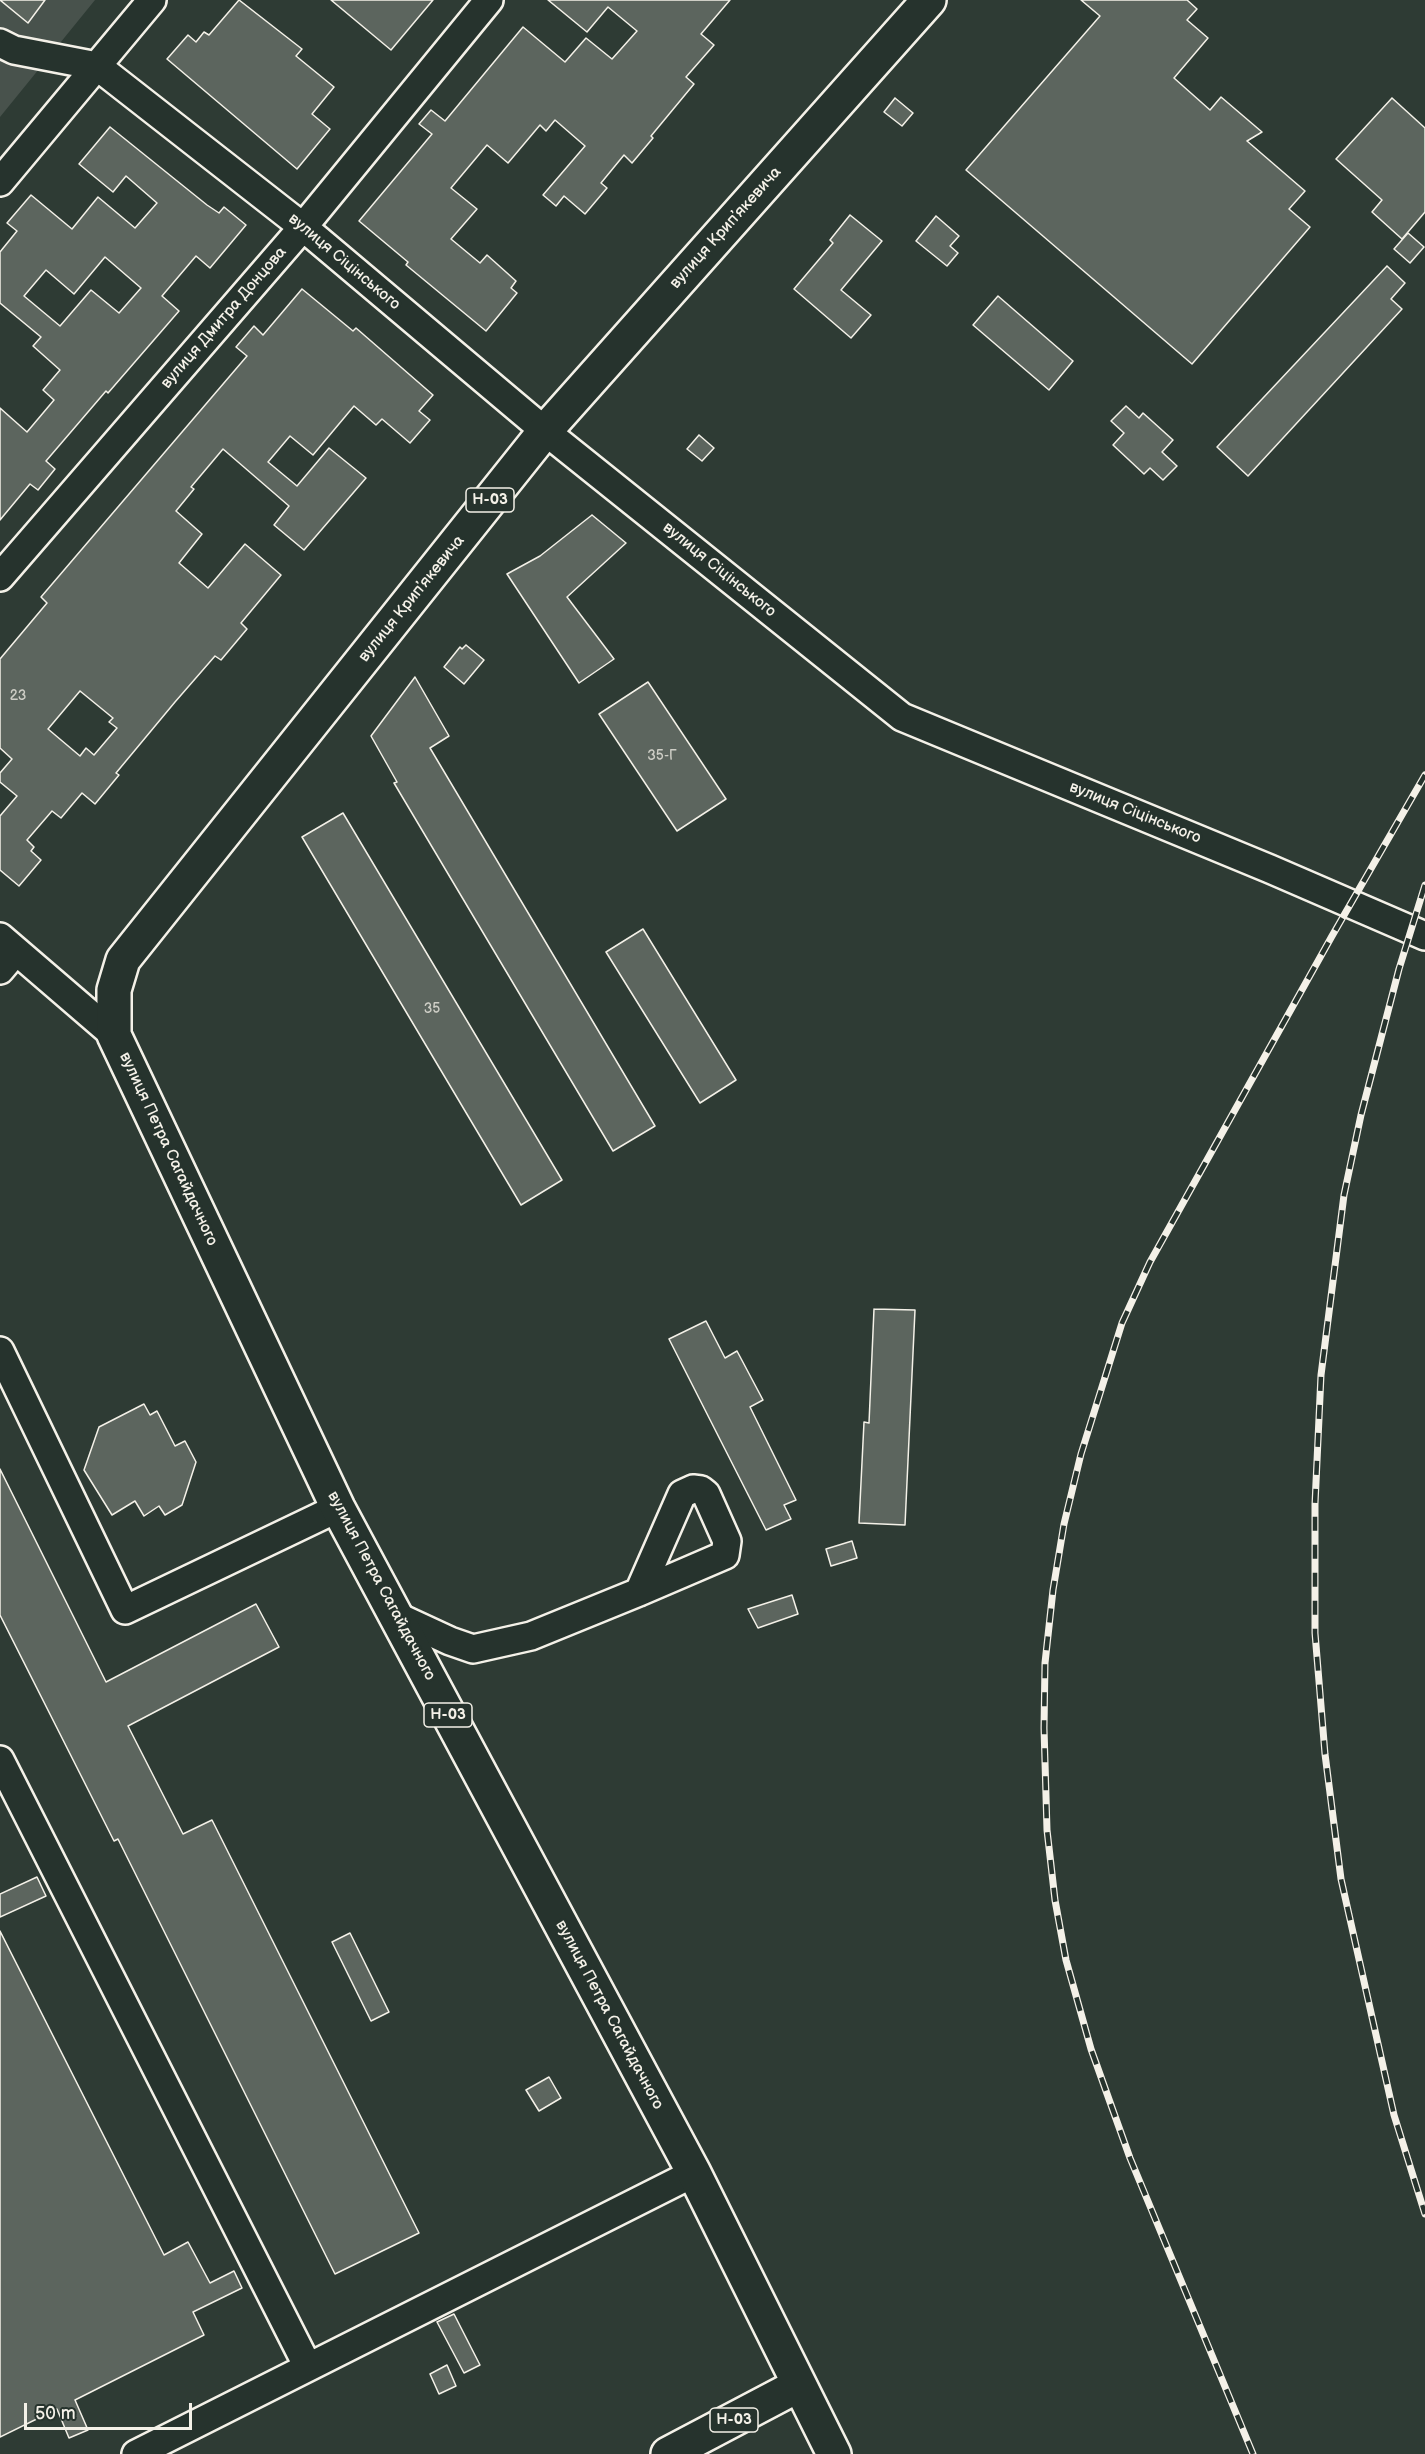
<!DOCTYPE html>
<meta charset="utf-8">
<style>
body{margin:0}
#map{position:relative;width:1425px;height:2454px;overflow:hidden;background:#2e3b34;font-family:"Balsamiq Sans",sans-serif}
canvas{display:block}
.scale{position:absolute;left:24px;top:2403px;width:168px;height:27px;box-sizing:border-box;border:3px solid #f4f1e8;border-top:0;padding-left:8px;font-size:18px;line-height:21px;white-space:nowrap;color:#f4f1e8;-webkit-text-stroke:4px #26332d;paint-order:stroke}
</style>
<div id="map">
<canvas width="1425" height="2454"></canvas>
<div class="scale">50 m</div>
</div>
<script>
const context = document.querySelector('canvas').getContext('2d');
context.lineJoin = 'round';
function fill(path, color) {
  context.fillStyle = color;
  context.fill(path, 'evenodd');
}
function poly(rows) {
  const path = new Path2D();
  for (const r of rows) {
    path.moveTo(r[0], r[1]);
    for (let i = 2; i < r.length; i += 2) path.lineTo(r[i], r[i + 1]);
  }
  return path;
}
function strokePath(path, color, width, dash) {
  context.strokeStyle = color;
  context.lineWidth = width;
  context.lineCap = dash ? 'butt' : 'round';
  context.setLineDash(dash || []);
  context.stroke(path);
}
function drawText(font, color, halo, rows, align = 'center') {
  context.font = font + ' "Balsamiq Sans",sans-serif';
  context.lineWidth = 5;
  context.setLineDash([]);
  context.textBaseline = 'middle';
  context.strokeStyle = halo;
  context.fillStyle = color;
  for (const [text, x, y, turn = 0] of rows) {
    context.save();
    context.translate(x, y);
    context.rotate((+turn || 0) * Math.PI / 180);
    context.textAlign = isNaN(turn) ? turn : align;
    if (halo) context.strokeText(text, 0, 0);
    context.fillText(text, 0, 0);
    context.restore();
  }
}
fill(poly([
 [0,0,95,0,0,117]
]), '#48524c');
const building = poly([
 [0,0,45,0,28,23,0,0],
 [239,0,302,49,296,56,334,87,312,114,330,129,297,169,167,59,188,35,196,42,204,32,209,35,239,0],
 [331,0,433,0,391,50,331,0],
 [548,0,730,0,701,34,714,45,686,77,694,84,651,136,653,138,632,163,624,155,601,183,607,188,585,214,564,196,556,206,543,195,585,146,555,120,546,131,540,125,508,163,487,145,451,188,477,209,451,239,480,263,487,255,516,281,511,288,517,293,486,331,406,265,408,262,359,221,432,134,419,124,431,110,445,121,523,27,565,62,586,38,612,59,637,31,608,7,587,32,548,0],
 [1081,0,1187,0,1197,9,1187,20,1208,38,1174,78,1210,110,1221,97,1262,132,1247,141,1305,191,1289,209,1310,227,1192,364,966,170,1100,16,1081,0],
 [895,98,913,113,902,126,884,112,895,98],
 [1392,98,1425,128,1425,212,1402,239,1372,212,1382,200,1336,159,1392,98],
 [110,127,207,205,219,213,224,207,246,225,210,268,196,256,162,296,179,311,108,393,106,391,46,461,55,469,38,490,30,484,0,520,0,408,27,432,54,400,43,390,60,370,33,346,41,337,0,303,0,252,17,231,7,223,31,195,72,229,98,197,135,228,157,203,126,176,113,192,79,164,110,127],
 [105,257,141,288,119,313,91,290,60,326,24,296,46,270,74,294,105,257],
 [850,215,882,241,841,290,871,315,851,338,794,289,833,243,830,240,850,215],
 [936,216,959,236,950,246,958,253,947,266,916,241,936,216],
 [1408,233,1424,247,1410,263,1394,249,1408,233],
 [1387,266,1405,283,1391,299,1402,309,1248,476,1217,447,1387,266],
 [302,289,353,331,356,328,433,395,419,411,430,420,410,443,382,419,376,425,354,406,313,455,290,436,268,462,297,486,329,448,366,478,304,550,274,525,289,506,223,449,191,487,194,489,176,511,202,534,179,563,208,588,245,544,281,575,241,623,247,629,221,660,215,656,175,702,116,773,119,775,95,804,82,793,61,818,52,811,27,840,34,847,31,851,41,860,19,886,0,870,0,816,17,796,0,782,0,773,12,759,0,748,0,659,47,603,41,597,247,356,236,347,254,326,263,335,302,289],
 [80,691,113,718,109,722,117,728,94,755,86,748,80,756,48,729,80,691],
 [998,296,1073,361,1049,390,973,325,998,296],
 [1126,406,1139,418,1143,413,1173,440,1162,452,1177,466,1163,480,1150,468,1144,474,1113,445,1124,433,1111,421,1126,406],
 [699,435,714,448,702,461,687,449,699,435],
 [592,515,626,543,567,597,614,659,579,683,507,574,540,556,592,515],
 [466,645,484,660,464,684,444,667,460,647,462,649,466,645],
 [415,677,449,736,430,748,655,1126,613,1151,394,783,397,782,371,736,415,677],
 [648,682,726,799,677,831,599,714,648,682],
 [343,813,562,1180,521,1205,302,837,343,813],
 [643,929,736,1080,700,1103,606,952,643,929],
 [874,1309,915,1310,905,1525,859,1523,864,1422,869,1423,874,1309],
 [706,1321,725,1358,737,1351,763,1400,750,1407,796,1500,784,1505,791,1519,766,1530,669,1339,706,1321],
 [144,1404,150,1415,157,1411,175,1446,185,1441,196,1462,182,1505,165,1515,159,1506,144,1516,135,1501,112,1515,84,1470,99,1427,144,1404],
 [0,1469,106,1682,256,1604,279,1647,128,1726,183,1834,212,1820,419,2233,335,2274,118,1839,114,1841,0,1615,0,1469],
 [852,1541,857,1558,831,1566,826,1549,852,1541],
 [792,1595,798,1614,758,1628,748,1609,792,1595],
 [37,1877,46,1896,0,1917,0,1894,37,1877],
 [0,1931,164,2255,188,2242,210,2283,234,2271,242,2288,193,2312,204,2335,75,2400,88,2430,69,2438,57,2409,0,2437,0,1931],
 [350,1933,389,2012,371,2021,332,1942,350,1933],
 [549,2077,561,2098,539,2111,526,2090,549,2077],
 [454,2314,480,2365,464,2373,437,2322,454,2314],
 [447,2365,456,2386,439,2394,430,2374,447,2365]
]);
fill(building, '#5c655e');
strokePath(building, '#f4f1e8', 1.5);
const minor = poly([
 [0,43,14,50,97,66,303,227,545,431,902,717,1270,869,1425,936],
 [0,182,152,0],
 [0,577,303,227,489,0],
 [0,937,114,1035],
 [0,970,16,951],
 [0,1351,125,1610,338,1508],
 [396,1616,450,1641,473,1649,531,1636,639,1592,725,1555,727,1541,706,1494,701,1490,693,1489,682,1494,639,1592],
 [0,1760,308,2367],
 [136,2454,694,2173]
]);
const major = poly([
 [668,2454,799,2385],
 [834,2454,694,2173,338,1508,114,1035,114,990,123,960,545,431,929,0]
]);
strokePath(minor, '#f4f1e8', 32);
strokePath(major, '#f4f1e8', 38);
strokePath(minor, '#26332d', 27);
strokePath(major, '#26332d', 33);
const rail = poly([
 [1425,885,1399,969,1361,1115,1344,1195,1321,1375,1315,1504,1315,1633,1325,1754,1341,1879,1394,2115,1425,2214],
 [1253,2454,1130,2158,1091,2049,1066,1960,1055,1900,1047,1830,1044,1728,1045,1663,1053,1590,1064,1524,1081,1454,1122,1323,1150,1262,1332,936,1425,775]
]);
strokePath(rail, '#f4f1e8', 7);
strokePath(rail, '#26332d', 4.5, [14]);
drawText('14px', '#cecec6', null, [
 ["23",18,696],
 ["35-Г",662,756],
 ["35",432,1009]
]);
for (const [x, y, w] of [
 [490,500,48],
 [448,1715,48],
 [734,2420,48]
]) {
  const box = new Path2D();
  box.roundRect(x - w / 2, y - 12, w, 24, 4.5);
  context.fillStyle = '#26332d';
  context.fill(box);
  strokePath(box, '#f4f1e8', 1.5);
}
drawText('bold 15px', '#f4f1e8', null, [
 ["Н-03",490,500],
 ["Н-03",448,1715],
 ["Н-03",734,2420]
]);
drawText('16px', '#f4f1e8', '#26332d', [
 ["вулиця Крипʼякевича",726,228,-48],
 ["вулиця Сіцінського",344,262,40],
 ["вулиця Дмитра Донцова",224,318,-49],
 ["вулиця Сіцінського",719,570,39],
 ["вулиця Крипʼякевича",412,599,-51],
 ["вулиця Сіцінського",1135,813,22],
 ["вулиця Петра Сагайдачного",168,1149,65],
 ["вулиця Петра Сагайдачного",381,1586,62],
 ["вулиця Петра Сагайдачного",609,2015,62]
]);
</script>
